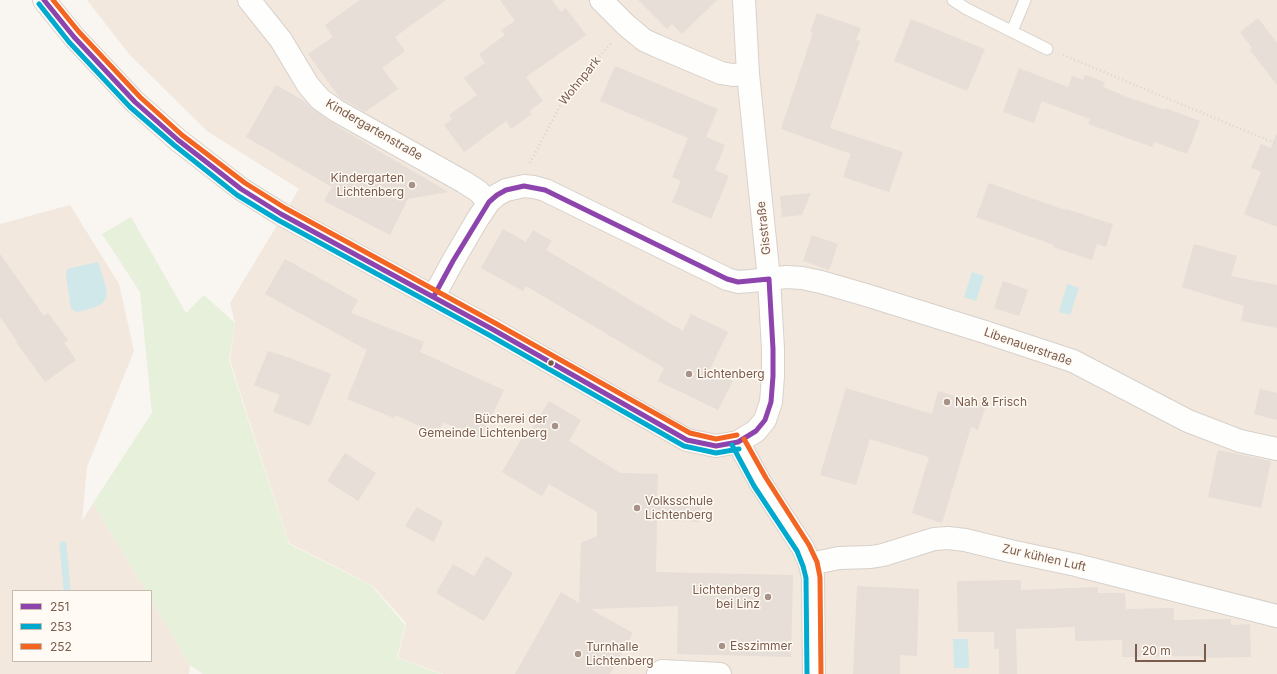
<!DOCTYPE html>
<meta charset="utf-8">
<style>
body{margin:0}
#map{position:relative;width:1277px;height:674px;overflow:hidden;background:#f9f5f0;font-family:Inter,sans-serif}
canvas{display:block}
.legend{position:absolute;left:12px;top:590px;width:140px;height:72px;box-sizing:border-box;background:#fffaf3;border:1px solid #cabbb1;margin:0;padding:5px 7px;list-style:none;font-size:12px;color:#7a5c4d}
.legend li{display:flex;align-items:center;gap:8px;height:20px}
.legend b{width:20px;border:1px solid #cabbb1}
.scale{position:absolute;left:1135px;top:644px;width:71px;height:18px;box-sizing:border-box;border:2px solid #7a5c4d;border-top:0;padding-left:5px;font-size:12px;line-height:14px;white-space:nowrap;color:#7a5c4d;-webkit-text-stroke:3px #fffaf3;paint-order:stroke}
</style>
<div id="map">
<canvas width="1277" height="674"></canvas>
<ul class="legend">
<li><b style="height:5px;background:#8e44ad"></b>251</li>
<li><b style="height:5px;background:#00a9ce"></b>253</li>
<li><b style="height:5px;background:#f26522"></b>252</li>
</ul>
<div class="scale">20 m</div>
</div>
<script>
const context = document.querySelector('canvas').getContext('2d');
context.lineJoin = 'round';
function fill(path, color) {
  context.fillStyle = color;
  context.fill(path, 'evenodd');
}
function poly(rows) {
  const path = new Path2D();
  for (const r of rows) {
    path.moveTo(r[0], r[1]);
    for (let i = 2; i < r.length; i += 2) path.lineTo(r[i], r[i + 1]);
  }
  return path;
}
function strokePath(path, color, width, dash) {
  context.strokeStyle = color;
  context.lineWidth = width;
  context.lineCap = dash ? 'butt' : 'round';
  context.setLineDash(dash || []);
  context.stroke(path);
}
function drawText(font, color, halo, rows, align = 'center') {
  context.font = font + ' Inter,sans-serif';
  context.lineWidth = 3;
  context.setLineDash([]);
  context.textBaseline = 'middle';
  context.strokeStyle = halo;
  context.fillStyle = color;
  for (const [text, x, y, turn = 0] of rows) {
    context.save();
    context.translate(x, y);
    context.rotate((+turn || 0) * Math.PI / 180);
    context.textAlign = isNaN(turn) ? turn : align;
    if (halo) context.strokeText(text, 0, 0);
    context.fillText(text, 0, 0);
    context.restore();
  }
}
fill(poly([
 [87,0,1277,0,1277,674,444,674,398,658,406,623,372,585,289,543,230,361,235,323,230,303,299,189,207,131,129,54],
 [70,205,119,284,134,351,87,467,82,521,93,503,146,591,13,591,13,661,151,661,151,599,190,665,189,674,0,674,0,224]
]), '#f2e8de');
fill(poly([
 [131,217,186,313,204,295,235,323,229,361,289,544,371,585,405,625,397,658,442,674,203,674,190,665,151,599,151,591,146,591,93,503,152,413,140,292,102,234]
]), '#e7f0db');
fill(poly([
 [98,262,106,287,107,296,103,303,93,308,77,312,71,309,66,276,67,269],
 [972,272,984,276,976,301,964,297],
 [1067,284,1079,288,1070,315,1059,312],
 [953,639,968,639,969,668,954,668]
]), '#d0e8ea');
strokePath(poly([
 [63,545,67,589]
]), '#d0e8ea', 7);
fill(poly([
 [360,0,446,0,395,37,405,51,382,68,398,89,365,112,339,97,308,54,333,37,325,25],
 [500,0,552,0,561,12,566,8,586,35,526,77,543,101,529,111,532,114,511,129,506,121,464,152,444,125,452,119,449,115,477,95,464,78,485,63,479,54,505,35,501,30,515,21],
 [638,0,717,0,682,34,672,24,667,29],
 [817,13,861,28,856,40,860,41,830,128,903,152,889,192,843,177,851,154,781,129,813,33,810,32],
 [1258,18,1277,43,1277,85,1250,50,1252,48,1240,32],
 [911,19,985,49,967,91,894,61],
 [615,66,718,109,706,137,725,145,715,170,729,176,711,219,672,202,681,181,672,177,688,138,600,101],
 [1019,68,1068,87,1072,76,1083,80,1085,75,1105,82,1103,87,1127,97,1165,110,1165,108,1200,121,1187,154,1154,142,1152,147,1088,124,1090,119,1042,101,1034,123,1003,112],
 [276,85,306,102,313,109,342,129,448,192,408,199,390,235,324,201,332,187,246,137],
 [1276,134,1277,134,1277,227,1244,214,1261,172,1251,168,1261,144,1271,148],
 [989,183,1065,210,1066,209,1113,224,1106,247,1097,244,1092,260,1053,247,1054,245,976,217],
 [811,193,802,215,782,217,780,196],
 [503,229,526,242,533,230,552,241,546,250,683,331,691,314,728,332,710,369,733,381,718,410,658,381,664,368,526,286,523,291,481,268],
 [812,235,838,244,829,270,803,261],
 [1194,244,1237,256,1231,276,1277,285,1277,328,1241,321,1244,306,1182,287],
 [0,254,44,316,48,313,68,340,64,343,76,360,45,382,16,342,17,341,0,317],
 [285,259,358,300,351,313,424,342,420,352,504,390,481,439,443,422,438,434,395,415,394,418,347,399,367,350,265,294],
 [1003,281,1028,290,1019,316,994,308],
 [268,351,290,358,331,374,310,426,273,412,280,395,254,385],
 [846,388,932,414,938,391,986,405,978,430,971,427,942,523,912,513,929,457,870,439,856,485,820,475],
 [1260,389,1277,393,1277,420,1254,414],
 [549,401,581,420,569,441,620,473,658,474,657,499,701,501,700,522,657,520,656,572,793,575,791,657,677,654,678,606,590,609,633,633,610,674,515,674,561,592,579,603,581,543,597,536,597,512,549,484,542,496,502,472,526,431,529,433],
 [1218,450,1271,461,1261,508,1208,497],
 [345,453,376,473,358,501,327,481],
 [417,507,443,522,434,542,405,526],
 [486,556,513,573,484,621,436,593,453,564,474,576],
 [1021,580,1021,590,1098,587,1098,593,1125,593,1126,609,1174,608,1174,620,1231,619,1231,625,1250,624,1251,657,1201,658,1201,656,1122,657,1122,640,1075,641,1075,627,1016,629,1017,674,999,674,999,649,994,649,994,632,958,632,957,581],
 [857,586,919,589,917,656,900,655,900,674,853,674]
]), '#e6ded7');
const lane = poly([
 [953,0,967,9,1047,49],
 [1012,31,1025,0]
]);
const street = poly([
 [249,0,281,40,308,85,320,99,337,111,464,182,478,191,489,202],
 [601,0,626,25,644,40,657,46,721,73,733,75,748,74],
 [434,296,453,261,477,220,489,202,497,195,506,190,524,186,534,187,545,190,727,279,738,282,751,281,786,277,802,278,821,282,866,295,985,332,1073,361,1188,421,1240,441,1277,449],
 [810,564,839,558,871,557,883,555,934,539,948,538,965,540,1010,551,1076,565,1277,616],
 [658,674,662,671,720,674]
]);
const secondary = poly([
 [44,0,74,37,135,102,178,140,241,189,281,214,492,329,687,440,716,446,738,442,756,431,765,420,771,402,773,376,773,349,769,279,748,74,744,0],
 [738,442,760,482,803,548,810,564,813,577,814,674]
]);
strokePath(lane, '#d7d1cb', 13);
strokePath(street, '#d7d1cb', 24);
strokePath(secondary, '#d9d2cb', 24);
strokePath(poly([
 [1063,55,1277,144],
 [530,163,565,96,612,42]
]), '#dcd5d0', 2.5, [1, 3]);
strokePath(lane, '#fefefd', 11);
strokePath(street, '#fefefd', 22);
strokePath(secondary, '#fefefd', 22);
strokePath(poly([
 [44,0,74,37,135,102,178,140,241,189,281,214,492,329,687,440,716,446,738,442,756,431,765,420,771,402,773,376,773,349,769,279],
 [434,296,453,261,489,202,497,195,506,190,524,186,545,190,727,279,738,282,769,279]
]), '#8e44ad', 5);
strokePath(poly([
 [39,4,69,42,130,107,174,145,237,195,278,220,489,335,684,446,716,453,739,449],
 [732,445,754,486,797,551,803,566,806,578,807,674]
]), '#00a9ce', 5);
strokePath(poly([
 [53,0,79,32,140,97,182,135,245,183,285,208,495,323,690,433,716,439,737,435],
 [744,439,766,478,809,545,817,562,820,577,821,674]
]), '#f26522', 5);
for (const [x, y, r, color] of [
 [412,185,4,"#a69286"],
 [551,363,3.5,"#7a5c4d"],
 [689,374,4,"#a69286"],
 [947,402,4,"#a69286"],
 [555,426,4,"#a69286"],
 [637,508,4,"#a69286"],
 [768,597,4,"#a69286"],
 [722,646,4,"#a69286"],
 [578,654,4,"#a69286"]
]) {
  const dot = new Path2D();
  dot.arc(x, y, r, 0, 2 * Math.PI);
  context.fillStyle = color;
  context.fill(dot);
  strokePath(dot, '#fffaf3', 1.5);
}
drawText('12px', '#7a5c4d', '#fffaf3', [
 ["Wohnpark",580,81,-51],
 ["Kindergartenstraße",374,130,30],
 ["Gisstraße",764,228,-96],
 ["Libenauerstraße",1028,347,19],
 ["Zur kühlen Luft",1044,558,13]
]);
drawText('12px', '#7a5c4d', '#fffaf3', [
 ["Kindergarten",404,178,"right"],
 ["Lichtenberg",404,192,"right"],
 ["Lichtenberg",697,374],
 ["Nah & Frisch",955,402],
 ["Bücherei der",547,419,"right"],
 ["Gemeinde Lichtenberg",547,433,"right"],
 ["Volksschule",645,501],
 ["Lichtenberg",645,515],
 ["Lichtenberg",760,590,"right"],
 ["bei Linz",760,604,"right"],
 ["Esszimmer",730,646],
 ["Turnhalle",586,647],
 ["Lichtenberg",586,661]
], 'left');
</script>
